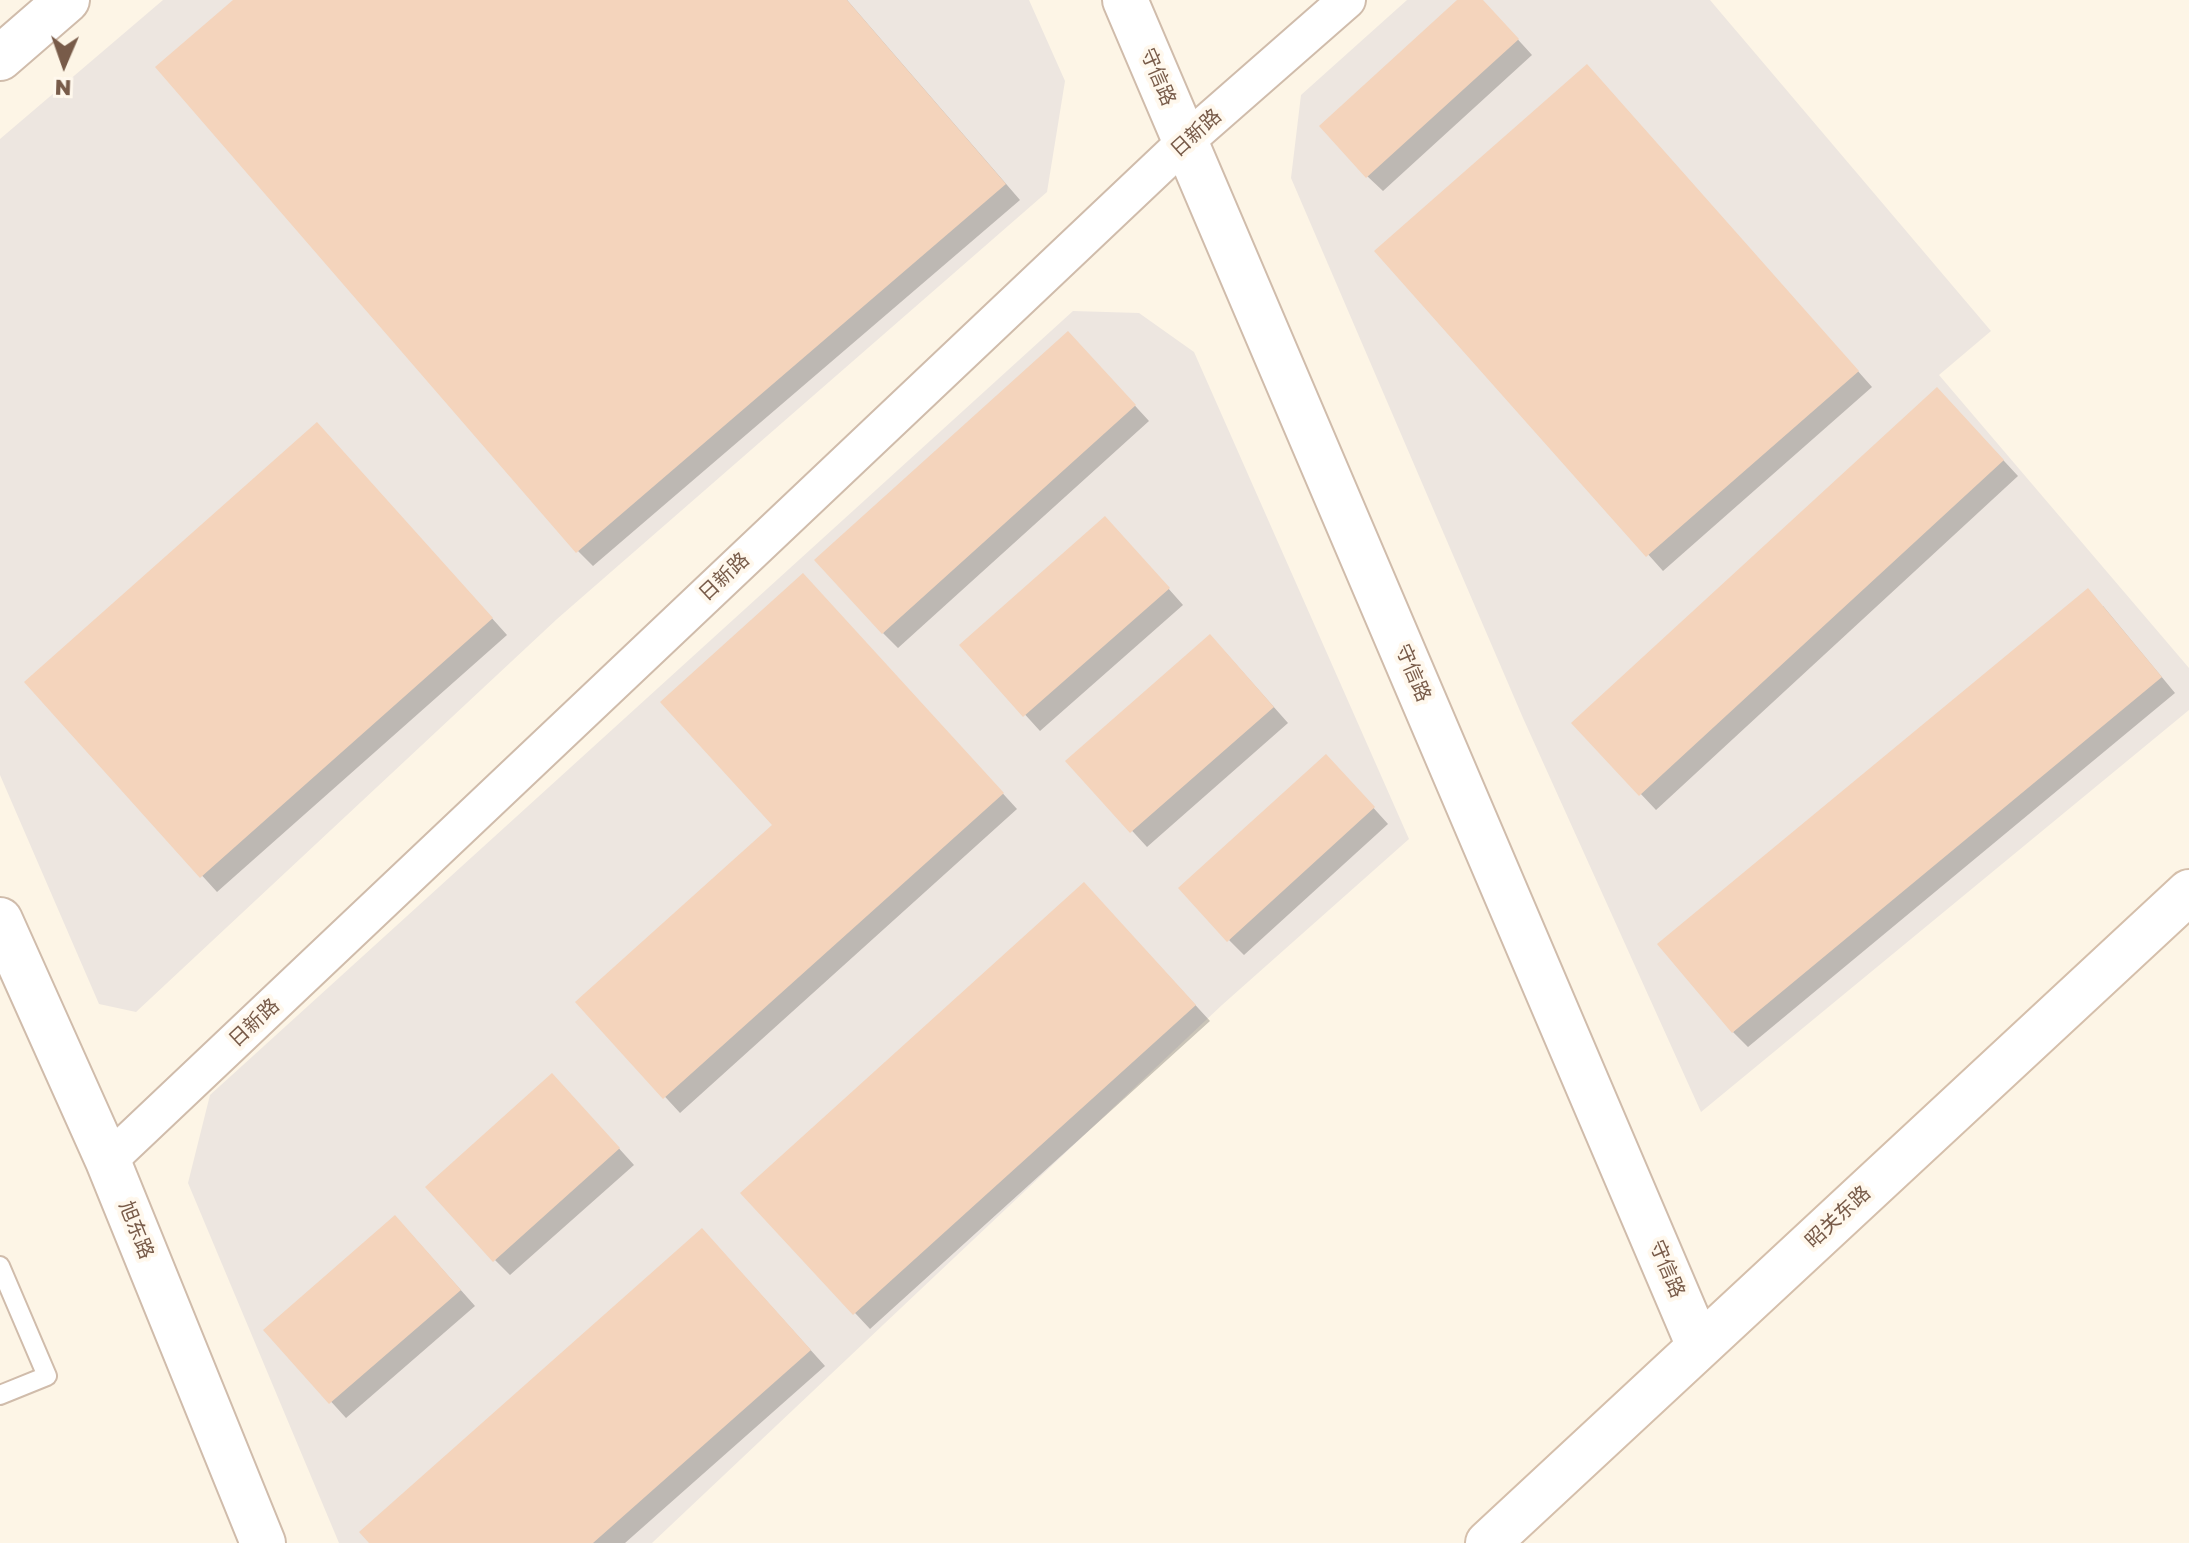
<!DOCTYPE html>
<meta charset="utf-8">
<style>
body{margin:0}
#map{position:relative;width:2189px;height:1543px;overflow:hidden;background:#fdf5e6;font-family:"Golos Text",sans-serif}
canvas{display:block}
.north{position:absolute;left:24px;top:24px;width:80px;height:80px;-webkit-text-stroke:6px #fff8ed;paint-order:stroke;rotate:182deg;font-size:22px;font-weight:700;line-height:32px;text-align:center;color:#785b49}
.north::after{content:'';display:block;margin:auto;width:28px;height:36px;background:#785b49;clip-path:polygon(50% 0,100% 100%,50% 72%,0 100%)}
</style>
<div id="map">
<canvas width="2189" height="1543"></canvas>
<div class="north">N</div>
</div>
<script>
const context = document.querySelector('canvas').getContext('2d');
context.lineJoin = 'round';
function fill(path, color) {
  context.fillStyle = color;
  context.fill(path, 'evenodd');
}
function poly(rows) {
  const path = new Path2D();
  for (const r of rows) {
    path.moveTo(r[0], r[1]);
    for (let i = 2; i < r.length; i += 2) path.lineTo(r[i], r[i + 1]);
  }
  return path;
}
function strokePath(path, color, width, dash) {
  context.strokeStyle = color;
  context.lineWidth = width;
  context.lineCap = dash ? 'butt' : 'round';
  context.setLineDash(dash || []);
  context.stroke(path);
}
function drawText(font, color, halo, rows, align = 'center') {
  context.font = font + ' "Golos Text","Noto Sans SC",sans-serif';
  context.lineWidth = 8;
  context.setLineDash([]);
  context.textBaseline = 'middle';
  context.strokeStyle = halo;
  context.fillStyle = color;
  for (const [text, x, y, turn = 0] of rows) {
    context.save();
    context.translate(x, y);
    context.rotate((+turn || 0) * Math.PI / 180);
    context.textAlign = isNaN(turn) ? turn : align;
    if (halo) context.strokeText(text, 0, 0);
    context.fillText(text, 0, 0);
    context.restore();
  }
}
fill(poly([
 [163,0,1029,0,1065,81,1047,192,557,619,136,1012,99,1004,0,775,0,139],
 [1407,0,1710,0,1991,331,1939,375,2189,668,2189,710,1701,1112,1523,718,1291,178,1301,95],
 [1073,311,1139,313,1194,352,1409,839,1222,1005,652,1543,339,1543,188,1183,210,1095]
]), '#ede6e0');
fill(poly([
 [236,0,847,0,1020,200,593,566,578,551],
 [1460,0,1482,0,1532,55,1383,191,1367,176],
 [1602,82,1872,387,1663,571,1377,251],
 [1083,349,1149,421,898,648,883,633],
 [1952,405,2018,476,1656,810,1574,723],
 [332,440,507,635,217,892,27,683],
 [1120,534,1183,605,1040,731,962,645],
 [818,591,1017,809,680,1113,578,1002,775,825],
 [2103,606,2175,693,1748,1047,1733,1032],
 [1225,652,1288,723,1147,847,1068,761],
 [1341,772,1388,824,1244,955,1229,940],
 [1099,900,1210,1021,870,1329,743,1193],
 [567,1091,634,1165,510,1275,495,1260],
 [410,1233,475,1306,346,1418,266,1330],
 [717,1246,825,1366,625,1543,371,1543]
]), '#0003');
fill(poly([
 [233,0,847,0,1006,184,576,553,155,67],
 [1457,0,1483,0,1519,39,1366,178,1319,126],
 [1587,64,1859,371,1646,557,1374,251],
 [1068,331,1136,405,882,634,814,560],
 [1937,387,2004,460,1639,796,1571,723],
 [317,422,493,618,200,878,24,682],
 [1105,516,1170,588,1023,717,959,645],
 [803,573,1004,793,663,1099,575,1002,772,825,660,702],
 [2088,588,2162,677,1732,1033,1657,944],
 [1210,634,1274,707,1130,833,1065,761],
 [1326,754,1375,807,1227,942,1178,888],
 [1084,882,1196,1005,853,1315,740,1193],
 [552,1073,620,1148,493,1262,425,1187],
 [395,1215,461,1290,329,1404,263,1330],
 [702,1228,811,1350,593,1543,369,1543,359,1532]
]), '#f4d4bc');
const service = poly([
 [0,1266,47,1376,0,1395]
]);
const minor = poly([
 [108,1161,1186,141,1347,0]
]);
const tertiary = poly([
 [1125,0,1699,1346],
 [0,58,67,0],
 [0,920,108,1161,263,1543]
]);
const secondary = poly([
 [1488,1543,2189,892]
]);
strokePath(service, '#d0bcab', 22);
strokePath(minor, '#d0bcab', 40);
strokePath(tertiary, '#d0bcab', 48);
strokePath(secondary, '#d5bfab', 48);
strokePath(service, '#fff', 18);
strokePath(minor, '#fff', 36);
strokePath(tertiary, '#fff', 44);
strokePath(secondary, '#fff', 44);
drawText('20px', '#785b49', '#fff8ed', [
 ["守信路",1158,77,67],
 ["日新路",1196,133,-42],
 ["日新路",724,577,-43],
 ["守信路",1413,673,67],
 ["日新路",254,1023,-43],
 ["昭关东路",1838,1217,-43],
 ["旭东路",136,1230,68],
 ["守信路",1667,1269,67]
]);
</script>
